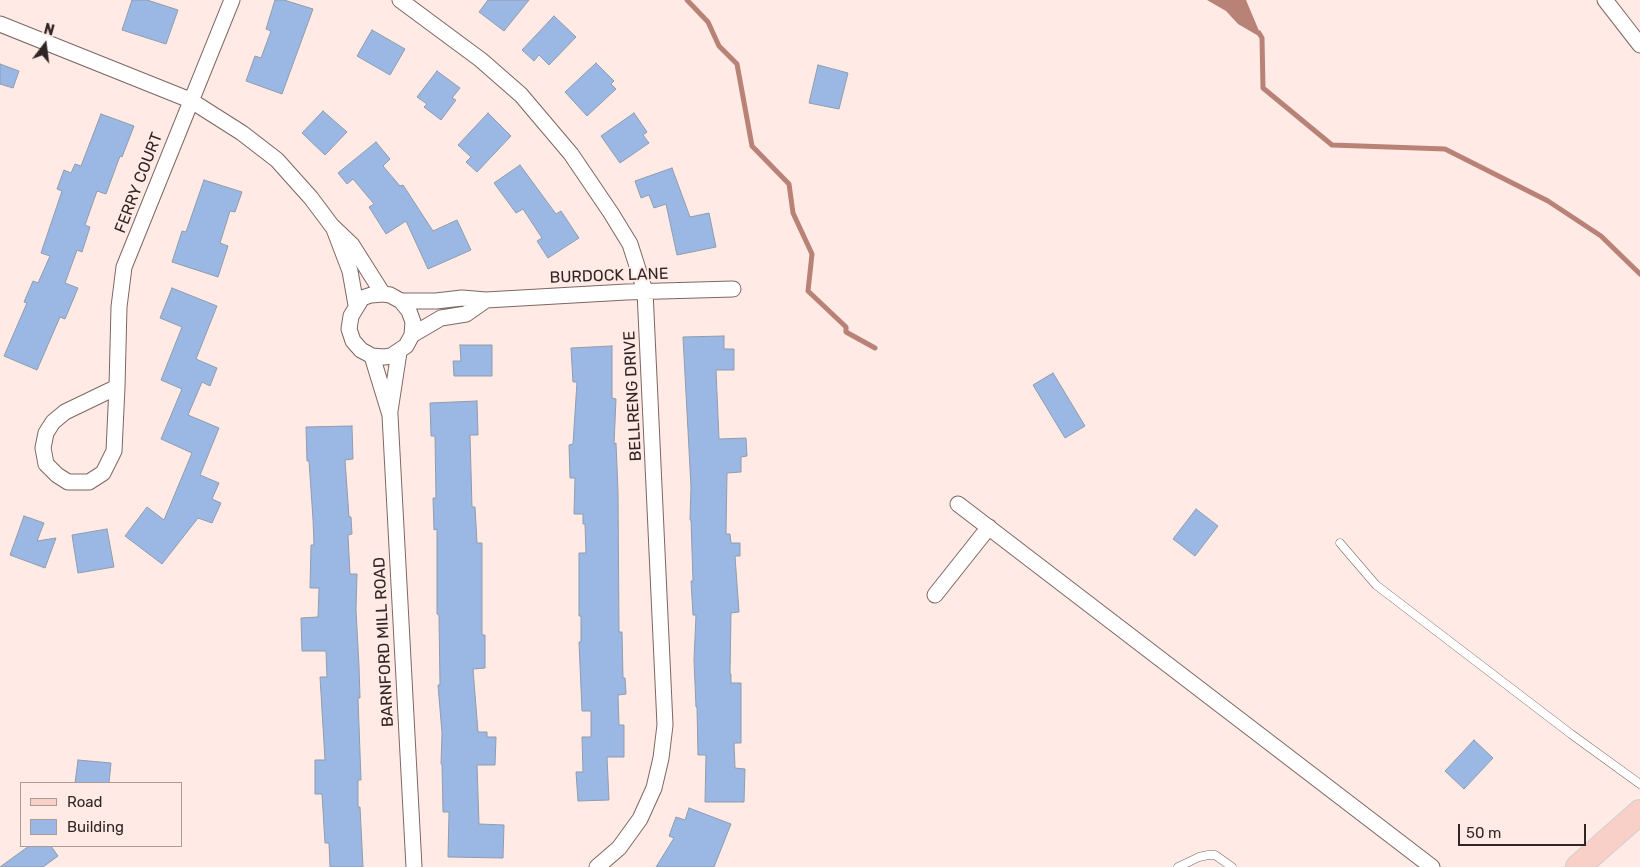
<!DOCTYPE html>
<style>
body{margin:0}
#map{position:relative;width:1640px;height:867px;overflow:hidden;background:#ffeae5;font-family:Rubik,sans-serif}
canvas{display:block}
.legend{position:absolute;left:20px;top:782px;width:162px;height:65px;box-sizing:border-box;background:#ffeae5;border:1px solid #ac9c98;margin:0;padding:6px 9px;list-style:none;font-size:15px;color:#302625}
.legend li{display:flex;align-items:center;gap:10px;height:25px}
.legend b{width:25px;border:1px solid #ac9c98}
.north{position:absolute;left:20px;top:20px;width:50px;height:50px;-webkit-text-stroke:4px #ffeae5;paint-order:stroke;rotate:15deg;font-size:14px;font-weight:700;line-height:20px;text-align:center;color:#302625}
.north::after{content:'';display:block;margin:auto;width:18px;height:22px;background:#302625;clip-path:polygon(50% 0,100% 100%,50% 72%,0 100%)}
.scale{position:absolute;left:1458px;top:824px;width:128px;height:22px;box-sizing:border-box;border:2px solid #302625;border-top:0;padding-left:6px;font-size:15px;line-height:18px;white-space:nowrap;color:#302625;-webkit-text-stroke:4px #ffeae5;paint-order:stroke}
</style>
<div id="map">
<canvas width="1640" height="867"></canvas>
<ul class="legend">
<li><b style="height:6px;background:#f9d0c8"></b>Road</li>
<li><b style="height:14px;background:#9ab8e3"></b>Building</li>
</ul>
<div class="north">N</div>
<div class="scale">50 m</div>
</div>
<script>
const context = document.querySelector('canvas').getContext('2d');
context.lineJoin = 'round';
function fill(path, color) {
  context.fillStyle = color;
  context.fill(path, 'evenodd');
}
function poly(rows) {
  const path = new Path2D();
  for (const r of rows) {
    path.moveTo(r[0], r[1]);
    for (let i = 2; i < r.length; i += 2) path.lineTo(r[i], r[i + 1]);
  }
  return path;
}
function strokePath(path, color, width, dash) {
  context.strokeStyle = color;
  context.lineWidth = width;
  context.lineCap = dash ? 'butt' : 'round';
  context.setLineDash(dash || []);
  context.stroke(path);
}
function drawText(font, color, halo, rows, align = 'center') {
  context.font = font + ' Rubik,sans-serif';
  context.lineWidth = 4;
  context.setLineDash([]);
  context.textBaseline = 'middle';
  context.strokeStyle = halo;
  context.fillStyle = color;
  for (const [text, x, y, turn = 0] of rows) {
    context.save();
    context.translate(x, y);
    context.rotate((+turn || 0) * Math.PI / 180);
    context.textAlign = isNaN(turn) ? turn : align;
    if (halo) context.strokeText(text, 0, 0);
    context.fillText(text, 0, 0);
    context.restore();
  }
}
fill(poly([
 [1207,0,1246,0,1262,38,1238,24,1226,11]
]), '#b98277');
strokePath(poly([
 [687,0,708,22,719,46,737,64,752,146,789,184,793,213,812,254,808,291,846,327,846,332,875,348],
 [1259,33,1262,38,1263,88,1332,145,1445,149,1548,201,1601,236,1640,274]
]), '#b98277', 5);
const building = poly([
 [132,0,147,0,178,10,166,44,122,30,132,0],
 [275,0,284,0,313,9,282,94,246,81,255,56,261,58,271,31,266,29,275,0],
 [488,0,529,0,504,31,479,12,488,0],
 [554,16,576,37,549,65,539,55,534,61,522,50,554,16],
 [372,30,405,49,390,75,357,56,372,30],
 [596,63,614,81,611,84,616,89,587,116,565,92,596,63],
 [0,64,19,71,13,88,0,84,0,64],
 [818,65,848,73,839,109,809,103,818,65],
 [437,71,460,88,452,98,456,100,441,120,424,107,427,104,417,97,437,71],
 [323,111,347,132,325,155,302,133,323,111],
 [488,113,511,136,477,172,466,162,471,157,458,145,488,113],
 [634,113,647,132,643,135,649,143,620,163,601,136,634,113],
 [101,114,134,126,122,157,120,156,106,194,97,191,85,225,90,227,82,252,77,250,65,283,78,288,65,319,60,317,37,370,4,356,27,303,24,302,33,281,38,283,50,256,41,253,62,191,57,189,64,170,71,173,75,164,81,166,101,114],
 [376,142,390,159,383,166,400,186,403,185,433,231,457,220,471,250,428,269,406,221,386,234,369,207,374,204,353,179,347,184,338,173,376,142],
 [520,165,556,214,561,211,579,238,548,258,537,241,542,238,523,209,516,213,494,183,520,165],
 [672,168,690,217,709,213,716,247,677,255,666,204,654,208,649,195,641,198,635,181,672,168],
 [204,180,242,192,235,212,230,211,220,243,228,246,218,277,172,262,182,231,186,232,204,180],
 [172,288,217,306,196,359,217,368,210,386,202,382,188,415,219,428,200,475,219,483,212,499,221,503,212,523,198,518,162,564,125,536,147,507,164,520,192,453,161,439,182,389,161,380,182,327,160,318,172,288],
 [724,336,724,349,734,349,734,370,716,370,719,439,746,438,747,456,741,457,741,472,727,473,726,534,730,534,731,543,740,543,740,556,735,556,739,612,731,613,730,674,731,674,731,683,741,683,741,743,734,743,735,768,745,769,744,802,705,802,706,755,698,755,697,707,696,707,694,660,696,615,693,615,691,581,693,581,691,520,690,520,691,487,683,337,724,336],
 [460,345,492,345,492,376,454,376,453,361,461,361,460,345],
 [612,346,612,398,616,399,614,444,616,443,618,491,619,632,622,632,623,678,625,678,626,694,618,695,619,725,624,725,624,757,607,757,609,800,578,801,576,772,583,772,582,737,591,737,591,711,582,711,579,642,581,642,581,616,579,616,579,553,586,553,585,524,583,524,583,514,574,514,575,478,570,478,569,445,573,444,577,382,573,382,571,348,612,346],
 [1053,373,1085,426,1065,438,1033,385,1053,373],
 [477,401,478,435,470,435,472,507,475,507,477,543,482,543,482,635,485,635,485,668,473,669,478,732,487,732,487,737,496,737,495,765,477,765,479,824,504,825,503,858,448,857,449,812,443,812,442,764,441,764,442,733,438,685,440,685,439,615,437,614,437,529,434,530,433,498,436,498,435,436,431,436,430,403,477,401],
 [352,426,353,459,345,460,349,517,351,517,352,534,348,535,350,574,357,574,356,610,359,666,360,698,358,698,361,780,358,780,358,807,360,807,363,867,330,867,329,843,325,843,322,794,315,794,315,760,325,760,320,677,327,677,326,651,302,651,301,618,318,617,319,588,310,588,311,545,314,545,313,519,309,461,307,461,306,427,352,426],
 [1196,509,1218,526,1195,556,1173,539,1196,509],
 [24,516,44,523,37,541,56,538,45,568,10,555,24,516],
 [107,529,114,567,78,573,72,535,107,529],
 [1474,740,1493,758,1464,789,1445,771,1474,740],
 [78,760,111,763,109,783,75,783,78,760],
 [689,808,731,824,714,867,656,867,674,838,669,836,676,817,685,820,689,808],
 [29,846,51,846,58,856,43,867,0,867,29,846]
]);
fill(building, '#9ab8e3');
strokePath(building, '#909cad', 1);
const service = poly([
 [1340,543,1376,585,1571,734,1640,784],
 [1178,867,1199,857,1208,855,1215,855,1232,867]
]);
const minor = poly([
 [400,0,481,60,521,95,571,154,611,213,630,244,645,291,665,725,661,758,654,788,640,819,619,848,597,867],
 [1605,0,1640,45],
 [0,24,190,100,242,133,277,160,311,198,332,226,352,245,383,294],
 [334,229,350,271,356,305],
 [383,294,390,295,401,301,409,311,413,322,412,335,406,346,391,356,384,357,372,356,361,350,353,341,349,329,351,316,362,298,371,295,383,294],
 [401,301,436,301,462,298,486,300,626,292,733,289],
 [412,335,441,318,466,314,486,300],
 [372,356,390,415,414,867],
 [117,387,65,412,53,422,46,433,43,448,46,464,57,475,68,482,89,482,103,473,114,451,117,387,119,307,124,267,232,0],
 [390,411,399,352],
 [958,504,1432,867],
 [935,595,989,527]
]);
const primary = poly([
 [1578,867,1640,812]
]);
strokePath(service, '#7d6763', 9);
strokePath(minor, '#7d6763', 17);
strokePath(primary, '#d1cfcf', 26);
strokePath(service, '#fff', 8);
strokePath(minor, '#fff', 15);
strokePath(primary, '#f9d0c8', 24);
drawText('16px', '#302625', '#ffeae5', [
 ["FERRY COURT",139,183,-69],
 ["BURDOCK LANE",609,276,-2],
 ["BELLRENG DRIVE",633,396,-93],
 ["BARNFORD MILL ROAD",384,642,-93]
]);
</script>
